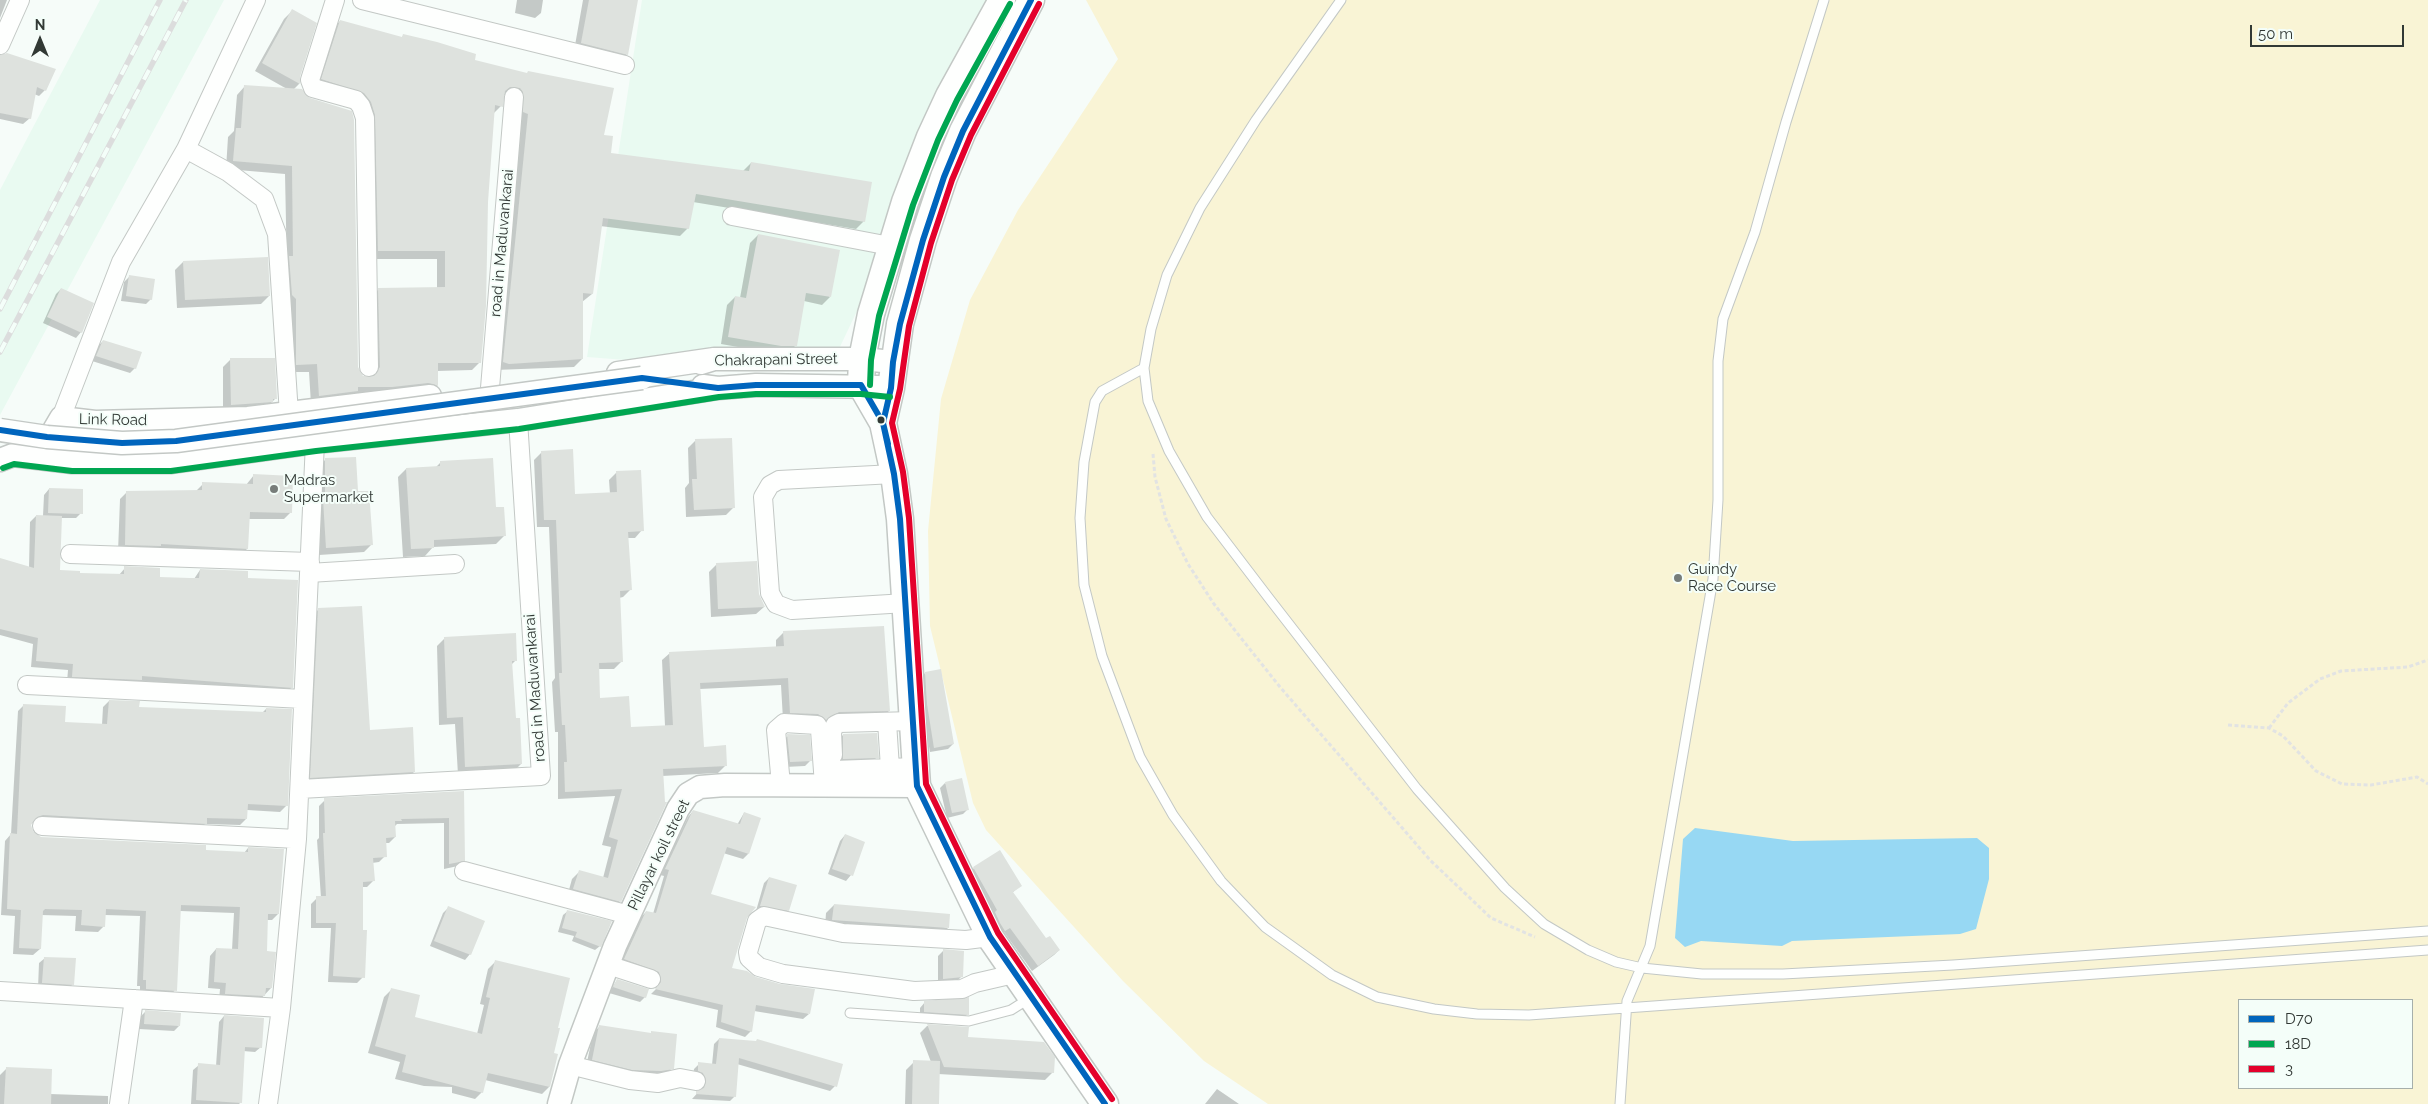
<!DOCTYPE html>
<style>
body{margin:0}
#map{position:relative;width:2428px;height:1104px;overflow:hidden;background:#f6fcf9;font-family:Raleway,sans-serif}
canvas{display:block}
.legend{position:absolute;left:2238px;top:999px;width:175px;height:90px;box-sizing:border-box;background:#f4fef9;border:1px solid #a6afab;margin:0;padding:6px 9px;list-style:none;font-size:15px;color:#323935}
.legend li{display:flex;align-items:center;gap:10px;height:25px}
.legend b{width:25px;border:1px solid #a6afab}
.north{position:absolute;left:15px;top:15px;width:50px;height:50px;-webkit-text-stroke:4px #f4fef9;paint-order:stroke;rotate:0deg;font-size:14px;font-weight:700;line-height:20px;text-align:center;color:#323935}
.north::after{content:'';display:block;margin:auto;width:18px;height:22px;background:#323935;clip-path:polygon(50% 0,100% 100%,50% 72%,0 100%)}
.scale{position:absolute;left:2250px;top:25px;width:154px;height:22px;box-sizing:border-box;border:2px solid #323935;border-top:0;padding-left:6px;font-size:15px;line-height:18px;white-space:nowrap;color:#323935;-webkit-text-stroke:4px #f4fef9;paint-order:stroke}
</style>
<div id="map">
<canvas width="2428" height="1104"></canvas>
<ul class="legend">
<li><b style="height:6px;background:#0065bd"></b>D70</li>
<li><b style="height:6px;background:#00a651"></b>18D</li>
<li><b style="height:6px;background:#e4002b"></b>3</li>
</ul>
<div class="north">N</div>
<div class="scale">50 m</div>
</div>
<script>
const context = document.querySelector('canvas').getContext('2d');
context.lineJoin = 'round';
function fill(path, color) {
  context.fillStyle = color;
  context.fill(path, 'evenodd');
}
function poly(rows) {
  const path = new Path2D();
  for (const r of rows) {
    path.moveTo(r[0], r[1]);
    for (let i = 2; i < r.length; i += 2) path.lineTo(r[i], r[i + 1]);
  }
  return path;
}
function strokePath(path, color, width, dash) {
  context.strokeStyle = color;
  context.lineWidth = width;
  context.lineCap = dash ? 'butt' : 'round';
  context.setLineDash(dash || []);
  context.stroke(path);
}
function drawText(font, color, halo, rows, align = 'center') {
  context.font = font + ' Raleway,sans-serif';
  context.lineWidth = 4;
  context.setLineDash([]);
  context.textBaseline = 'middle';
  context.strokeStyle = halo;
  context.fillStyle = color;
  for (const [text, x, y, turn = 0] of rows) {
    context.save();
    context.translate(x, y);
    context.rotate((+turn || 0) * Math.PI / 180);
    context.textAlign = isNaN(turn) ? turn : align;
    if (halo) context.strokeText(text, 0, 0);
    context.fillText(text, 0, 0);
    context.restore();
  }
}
fill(poly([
 [100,0,224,0,0,415,0,190],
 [642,0,1014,0,953,132,867,290,837,353,768,371,587,357]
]), '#e9faf1');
fill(poly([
 [1086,0,2428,0,2428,1104,1268,1104,1204,1061,1123,981,986,830,973,803,930,626,928,531,941,399,970,300,1018,210,1118,59],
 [2239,1000,2412,1000,2412,1088,2239,1088]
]), '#f9f4d5');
fill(poly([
 [1695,828,1793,841,1977,838,1989,848,1989,879,1976,929,1960,934,1792,941,1782,946,1701,941,1685,947,1675,938,1683,839]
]), '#97d8f3');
fill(poly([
 [0,0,7,0,0,18],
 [517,0,543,0,541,13,535,18,515,13],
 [583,0,637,0,627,54,619,62,574,51],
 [292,11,299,84,293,90,357,368,363,377,372,376,371,297,379,289,437,288,437,259,370,259,363,111,314,87,332,29,340,21,401,38,404,35,473,60,603,136,609,154,743,171,751,163,864,221,856,229,693,202,688,228,680,236,600,226,592,294,582,302,582,359,574,367,495,370,521,122,516,120,511,96,503,95,501,106,493,114,486,202,480,362,472,370,437,371,437,386,429,394,311,404,309,372,289,372,285,174,226,169,228,137,234,131,237,95,245,86,287,89,255,71,284,19],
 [0,55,45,90,39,96,34,94,30,118,23,124,0,119],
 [758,235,830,297,822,305,804,301,796,345,788,353,772,353,721,344,727,305,735,297,740,298,750,243],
 [183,262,269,296,261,304,177,308,175,270],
 [129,277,151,299,146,304,121,301,124,282],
 [61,289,81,332,76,338,43,323,56,294],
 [103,341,135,368,130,373,92,361,98,346],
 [231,359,276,398,268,406,223,413,223,367],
 [696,440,734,507,726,515,686,517,685,488,689,483,688,448],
 [542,452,574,496,610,494,609,480,617,472,642,530,635,538,627,538,630,590,623,597,619,598,622,661,614,669,598,669,599,699,630,728,665,726,662,660,670,653,776,648,776,640,784,632,889,711,881,718,830,719,818,726,783,720,781,685,700,689,703,748,726,765,718,773,662,776,620,901,612,909,567,897,572,879,580,871,603,878,611,847,602,845,615,796,558,799,558,732,555,732,552,682,555,678,549,527,537,527,534,460],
 [325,460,357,492,371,545,364,552,319,555,316,507,318,467],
 [440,463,495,509,504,536,496,544,433,547,425,556,403,557,398,477,406,469,435,468],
 [254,475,291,512,284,519,248,519,247,549,240,556,118,552,120,499,127,492,196,491,203,484,246,485],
 [49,489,81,513,76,518,60,518,59,571,78,575,119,575,125,568,159,578,194,579,200,570,246,580,292,687,286,693,139,681,135,685,67,682,68,670,31,667,33,644,0,635,0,560,29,568,30,522,36,516,43,516,44,495],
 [717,564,758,594,764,607,756,614,711,617,709,572],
 [319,609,369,731,414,772,407,779,304,784,312,616],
 [445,638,516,660,511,665,514,719,521,764,513,772,458,775,455,724,439,725,437,646],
 [925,673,953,744,948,749,930,752,922,709,920,679],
 [109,701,138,708,262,713,266,709,287,805,280,812,247,810,246,819,240,825,205,824,199,830,35,821,30,825,32,832,41,838,204,851,244,853,248,848,278,914,272,920,267,920,265,953,271,988,258,1002,219,1000,220,989,208,988,210,956,216,949,232,950,234,913,180,911,175,990,169,997,140,995,140,986,137,986,140,916,105,915,104,926,98,932,75,931,76,916,41,915,40,949,33,955,13,954,15,916,1,915,5,841,11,834,18,711,24,705,64,723,102,725,103,707],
 [843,735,877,757,872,762,838,764,838,740],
 [788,736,810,761,805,766,785,767,782,741],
 [945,783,968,809,963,814,947,818,940,788],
 [462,792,464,860,458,866,444,869,444,823,397,824,394,827,395,837,389,843,385,843,385,856,379,862,372,863,373,881,367,887,362,887,363,977,357,983,328,982,331,928,311,928,311,904,317,898,321,898,317,840,319,838,319,806,325,800],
 [693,811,737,825,744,813,748,854,743,859,723,853,710,895,731,969,809,1014,803,1019,754,1011,751,1031,745,1037,716,1027,718,1010,651,994,656,989,653,977,619,965,640,918,646,912,653,914,664,876,660,875,688,817],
 [845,835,851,875,846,881,828,874,840,841],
 [974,868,1020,886,1012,893,1046,940,1059,950,1054,955,1032,971,1004,932,1000,935,969,873],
 [769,878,788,910,783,915,756,911,764,883],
 [834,905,948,928,940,936,825,927,826,913],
 [448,908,470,954,465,960,430,946,443,913],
 [568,911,600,946,595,950,572,941,574,936,558,932,563,915],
 [943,951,962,976,957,981,938,984,938,956],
 [45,958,73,984,68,989,38,988,39,963],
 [495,962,556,1029,549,1087,542,1094,485,1080,482,1092,475,1099,452,1093,452,1087,424,1086,395,1079,400,1062,368,1053,384,997,391,990,414,1018,477,1034,484,1005,480,1004,488,969],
 [617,980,645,997,640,1002,609,993],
 [925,1002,968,1014,962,1019,920,1016,920,1008],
 [145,1012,179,1026,174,1031,139,1029,140,1017],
 [224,1016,261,1047,255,1052,243,1051,241,1102,239,1104,191,1104,193,1070,199,1065,216,1066,219,1022],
 [600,1026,672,1068,665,1075,586,1067,593,1033],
 [927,1026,967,1028,967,1038,1053,1072,1045,1080,938,1074,937,1104,905,1104,906,1070,914,1062,931,1062,920,1033],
 [719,1039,835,1086,830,1091,737,1064,735,1096,730,1101,692,1099,702,1088,698,1078,693,1076,694,1069,699,1064,712,1065,714,1044],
 [7,1068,50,1094,108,1096,108,1104,0,1104,0,1075],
 [1217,1089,1239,1104,1205,1104]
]), '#0003');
fill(poly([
 [589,0,638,0,628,55,581,43],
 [292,9,317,23,300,77,300,84,262,63],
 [340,20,402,37,403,34,437,42,476,54,475,60,527,73,528,71,614,88,604,135,613,136,611,153,749,171,751,162,872,182,865,222,696,194,689,229,603,218,593,294,583,293,583,359,509,364,503,362,528,114,523,112,523,92,520,88,510,87,505,91,503,107,495,105,488,202,486,306,481,363,438,363,438,386,428,383,392,387,358,387,358,391,319,396,317,364,296,365,296,299,292,295,289,256,293,256,292,166,233,161,236,128,241,128,244,85,302,89,310,98,352,111,354,120,358,367,363,376,374,376,380,367,378,288,445,287,445,251,378,251,375,115,371,102,364,93,321,79],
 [7,53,56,69,46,91,37,87,31,119,0,113,0,55],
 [758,234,840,250,831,297,806,293,797,346,781,346,728,337,735,296,746,298],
 [268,257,270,296,185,300,183,261],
 [129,275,155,279,152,300,126,296],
 [61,288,94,303,82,333,47,317],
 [103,340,142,352,136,369,96,356],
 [230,358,275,358,277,399,273,399,273,402,231,405],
 [732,438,735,508,694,510,692,479,697,479,695,439],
 [573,449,575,494,617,492,616,471,641,470,644,531,628,532,632,590,620,591,623,662,599,663,600,698,629,696,631,727,673,725,669,652,784,646,783,631,884,626,890,711,839,712,826,720,818,714,790,713,788,678,700,683,704,747,726,745,727,766,663,769,665,802,667,802,621,902,573,889,579,870,608,878,618,840,609,837,622,789,565,792,564,762,567,762,565,725,562,725,559,673,562,673,556,520,544,520,541,451],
 [356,457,358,491,369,491,373,545,326,548,323,499,325,497,325,458],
 [493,458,496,507,504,507,506,536,434,540,434,548,411,549,406,468,440,466,440,461],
 [253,474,293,476,292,513,250,512,248,549,161,544,161,546,125,545,126,491,202,490,202,482,253,484],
 [49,488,83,489,83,514,48,513],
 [36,515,62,516,60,570,80,571,80,573,124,574,124,566,160,568,160,577,190,578,199,578,200,569,248,571,248,578,298,580,293,688,142,676,142,680,72,677,73,664,36,661,38,638,0,629,0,558,34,568],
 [757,561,759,594,765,607,718,609,716,563],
 [362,606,370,730,413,727,415,772,310,778,318,608],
 [516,633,517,661,512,661,516,718,520,718,522,764,465,767,463,717,447,718,444,637],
 [941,669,954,744,934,748,927,704,925,672],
 [109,700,140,701,139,707,266,712,266,708,292,709,288,806,248,804,247,819,207,818,207,824,43,815,37,817,31,825,33,831,41,837,206,845,206,850,248,852,248,847,284,849,279,914,268,914,267,951,276,952,272,988,266,988,265,996,225,994,226,983,214,982,216,948,238,949,240,907,181,905,177,991,146,989,146,980,143,980,146,911,106,909,105,927,81,925,82,910,45,909,43,911,41,949,19,948,21,910,7,909,10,833,17,834,23,704,66,706,65,722,107,724],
 [877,733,879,758,843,759,843,734],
 [787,734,810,735,812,761,790,762],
 [962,778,969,810,952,813,945,782],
 [464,791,465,861,449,864,449,818,401,819,402,821,395,821,396,837,386,838,387,857,373,858,375,881,363,882,363,930,367,930,365,978,333,976,336,923,316,923,316,896,326,896,323,833,325,833,324,798],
 [693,810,740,824,744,812,761,818,749,854,727,847,711,894,756,907,747,918,732,968,747,971,756,977,780,984,815,989,810,1014,756,1005,752,1032,721,1022,723,1005,655,989,661,982,659,972,624,959,646,911,656,913,669,870,665,869],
 [845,834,865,842,853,876,832,869],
 [1000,850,1022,886,1013,892,1046,938,1050,936,1060,950,1038,966,1010,928,1005,931,1000,923,995,912,997,910,973,867],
 [769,877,797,885,789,911,760,906],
 [834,904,950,914,949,928,832,920],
 [448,906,485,921,471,955,434,941],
 [567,910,612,921,601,947,575,937,577,932,562,928],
 [943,949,964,951,963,977,943,979],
 [44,957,76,958,74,985,42,983],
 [495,960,570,978,558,1028,560,1028,554,1053,558,1054,550,1087,488,1073,483,1093,402,1072,406,1055,375,1046,391,988,420,995,415,1017,482,1034,490,998,486,997],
 [617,979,649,989,646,998,613,987],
 [969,997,969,1015,924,1012,924,1001],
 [145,1010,181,1013,180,1026,144,1024],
 [224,1015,264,1018,262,1048,245,1047,242,1103,196,1100,198,1063,220,1065],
 [927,1024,969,1027,968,1037,1044,1042,1055,1057,1054,1073,944,1067],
 [599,1025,651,1033,651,1031,677,1034,674,1069,661,1071,632,1070,592,1060],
 [719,1038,756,1041,757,1039,843,1064,837,1087,739,1058,736,1097,696,1094,696,1091,704,1088,706,1082,703,1073,698,1071,698,1062,716,1064],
 [913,1060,940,1061,939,1104,912,1104],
 [6,1067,52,1069,51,1104,4,1104]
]), '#dee2de');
const service = poly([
 [1341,0,1256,120,1200,208,1167,275,1151,329,1144,368,1148,401,1169,451,1207,517,1268,597,1417,789,1505,888,1544,924,1588,950,1616,962,1642,968,1702,974,1783,974,1953,965,2428,931],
 [1144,368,1102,391,1095,402,1084,462,1080,518,1084,585,1102,656,1140,757,1173,815,1221,881,1265,927,1332,975,1377,997,1434,1009,1477,1014,1529,1015,2428,950],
 [850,1013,969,1021,1011,1010,1030,998],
 [1620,1104,1627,1001,1650,946,1713,579,1718,500,1718,361,1723,319,1755,232,1786,122,1824,0]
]);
const minor = poly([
 [256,0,186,149,228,172,264,199,277,234,289,414],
 [335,0,310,80,313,88,356,100,361,106,365,118,369,367],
 [362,0,625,65],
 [0,45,20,0],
 [732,216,890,246],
 [490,388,514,97],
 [61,418,121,262,186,149],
 [894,474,779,480,770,485,763,497,770,593,776,604,792,610,906,603],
 [70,554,310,562],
 [309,573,455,564],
 [27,685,303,699],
 [887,722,890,768],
 [833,755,832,732,835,725,839,723,913,721],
 [834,770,916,767],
 [781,785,776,730,784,723,817,725,820,730,824,785],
 [300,789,541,776,518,420],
 [42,826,297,839],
 [464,871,629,915],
 [990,937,966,940,843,933,764,916,757,921,748,952,749,958,759,967,783,974,914,991,962,989,975,983,1014,974],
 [608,965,651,979],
 [0,991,281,1008],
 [570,1065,630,1080,658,1083,680,1078,696,1081],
 [119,1104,134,999],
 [268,1104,281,1008,297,839,315,442]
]);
const tertiary = poly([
 [701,363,714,359,862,359,893,362],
 [618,373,714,359],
 [703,386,718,388,756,385,878,387],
 [41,452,61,418,95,422,248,418,430,396],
 [0,460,13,455,72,462,170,462,315,442,518,420,718,388],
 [559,1104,570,1065,615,946,678,809,688,794,700,787,725,785,917,786]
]);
const secondary = poly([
 [1002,0,949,96,930,137,905,202,871,314,862,359,861,385,883,423,894,474,900,519,917,786,990,937,1105,1104],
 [883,423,891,388,900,324,923,240,944,177,963,131,1031,0]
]);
strokePath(service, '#c3c8c5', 11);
strokePath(minor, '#c3c8c5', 20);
strokePath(tertiary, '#c3c8c5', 25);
strokePath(secondary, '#c3c8c5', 29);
strokePath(poly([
 [1153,454,1155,477,1166,519,1188,564,1214,604,1280,687,1430,860,1491,918,1535,937],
 [2228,725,2269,728,2283,736,2316,771,2342,784,2371,785,2417,777,2428,784],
 [2269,728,2288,703,2320,679,2341,671,2408,667,2428,660]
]), '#e2e3e3', 3, [4, 2.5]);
strokePath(service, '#fefffe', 9);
strokePath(minor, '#fefffe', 18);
strokePath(tertiary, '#fefffe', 22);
strokePath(secondary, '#fefffe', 26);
const rail = poly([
 [0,309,160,0],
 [0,352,186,0]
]);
strokePath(rail, '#dcdddd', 5.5);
strokePath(rail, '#f4fef9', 4, [11]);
const tertiaryBridge = poly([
 [0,430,47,437,122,443,176,441,642,378]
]);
strokePath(tertiaryBridge, '#c3c8c5', 25, []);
strokePath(tertiaryBridge, '#fefffe', 22);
strokePath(poly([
 [0,430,47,437,122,443,176,441,642,378,718,388,756,385,861,385,883,423,894,474,900,519,917,786,990,937,1105,1104],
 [888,444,883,423,891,388,893,362,900,324,923,240,944,177,963,131,1031,0]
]), '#0065bd', 6);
strokePath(poly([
 [870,385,871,360,879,316,913,205,938,140,957,100,1010,4],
 [3,468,14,464,72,471,171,471,316,451,519,429,719,397,756,394,861,394,890,397]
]), '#00a651', 6);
strokePath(poly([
 [1039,4,971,135,952,180,931,243,909,326,900,389,892,423,903,472,909,518,926,784,998,933,1112,1099]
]), '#e4002b', 6);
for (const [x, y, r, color] of [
 [881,420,4.5,"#323935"],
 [274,489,5,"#777d7a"],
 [1678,578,5,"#777d7a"]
]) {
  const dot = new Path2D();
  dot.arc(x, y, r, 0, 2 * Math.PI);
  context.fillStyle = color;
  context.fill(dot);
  strokePath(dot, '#f4fef9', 2);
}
drawText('15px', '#323935', '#f4fef9', [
 ["road in Maduvankarai",502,243,-85],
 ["Chakrapani Street",776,360,-1],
 ["Link Road",113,420,1],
 ["road in Maduvankarai",535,688,-94],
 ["Pillayar koil street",659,855,-64]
]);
drawText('15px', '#323935', '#f4fef9', [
 ["Madras",284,480],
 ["Supermarket",284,497],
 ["Guindy",1688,569],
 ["Race Course",1688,586]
], 'left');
</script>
